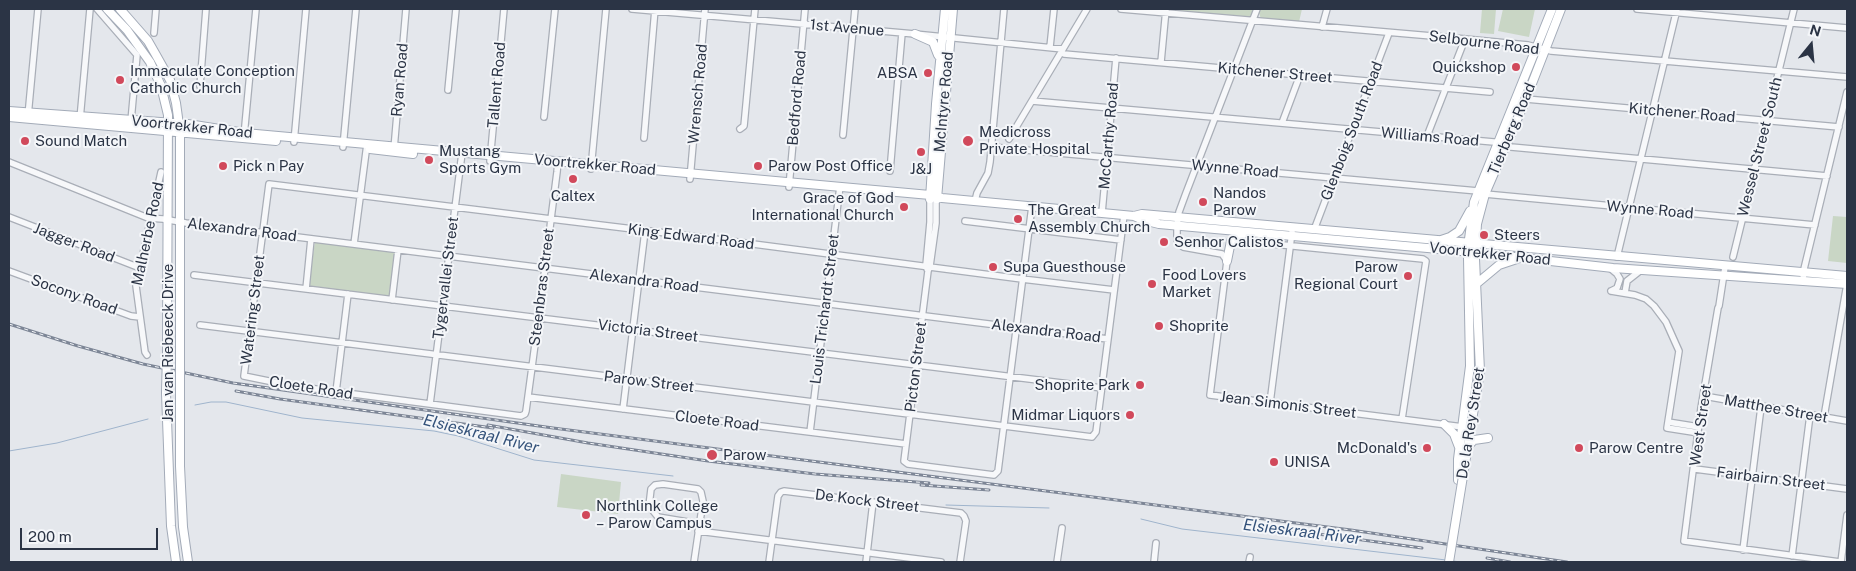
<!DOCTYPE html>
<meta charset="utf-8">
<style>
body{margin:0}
#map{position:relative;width:1856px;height:571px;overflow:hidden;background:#e4e7ec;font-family:"Public Sans",sans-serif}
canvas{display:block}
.frame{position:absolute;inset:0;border:10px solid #2b3445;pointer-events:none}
.north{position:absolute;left:1786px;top:20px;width:50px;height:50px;-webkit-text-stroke:4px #f4f6f9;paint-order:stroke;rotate:17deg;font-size:14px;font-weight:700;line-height:20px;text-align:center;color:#2b3445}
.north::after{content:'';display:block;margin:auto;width:18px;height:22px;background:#2b3445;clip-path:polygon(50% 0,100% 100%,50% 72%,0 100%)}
.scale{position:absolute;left:20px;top:528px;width:138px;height:22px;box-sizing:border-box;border:2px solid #2b3445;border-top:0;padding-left:6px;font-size:15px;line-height:18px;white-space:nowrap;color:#2b3445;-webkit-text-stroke:4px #f4f6f9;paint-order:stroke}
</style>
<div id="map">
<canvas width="1856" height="571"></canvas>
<div class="frame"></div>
<div class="north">N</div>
<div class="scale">200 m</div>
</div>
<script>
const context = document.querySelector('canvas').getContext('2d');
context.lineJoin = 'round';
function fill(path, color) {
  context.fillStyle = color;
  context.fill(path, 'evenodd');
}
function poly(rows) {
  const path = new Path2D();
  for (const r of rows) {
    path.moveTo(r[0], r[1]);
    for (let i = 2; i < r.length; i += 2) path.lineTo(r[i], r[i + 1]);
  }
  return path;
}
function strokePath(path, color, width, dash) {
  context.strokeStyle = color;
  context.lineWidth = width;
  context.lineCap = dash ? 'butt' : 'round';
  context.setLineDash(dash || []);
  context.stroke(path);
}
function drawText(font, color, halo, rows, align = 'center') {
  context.font = font + ' "Public Sans",sans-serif';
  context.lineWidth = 4;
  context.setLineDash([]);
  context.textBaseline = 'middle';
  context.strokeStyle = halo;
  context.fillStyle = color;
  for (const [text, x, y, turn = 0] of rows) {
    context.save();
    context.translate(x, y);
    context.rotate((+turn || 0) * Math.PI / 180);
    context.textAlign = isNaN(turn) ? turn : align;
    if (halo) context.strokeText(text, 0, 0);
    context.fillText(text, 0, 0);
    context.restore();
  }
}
fill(poly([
 [1168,9,1254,9,1251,15,1247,18,1172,11],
 [1260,9,1302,9,1299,22,1261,19,1259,13],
 [1482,9,1496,9,1494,34,1480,33],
 [1503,9,1535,9,1529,37,1498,31],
 [1833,216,1847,217,1847,263,1828,261],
 [315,242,393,251,395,252,389,295,388,296,310,286,308,284],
 [561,474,621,482,618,514,557,507]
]), '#c9d6c5');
strokePath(poly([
 [195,405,211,402,226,402,302,418,434,431,458,436,534,460,673,476],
 [9,451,57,443,148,419],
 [946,505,1049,508],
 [1141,519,1182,529,1446,560],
 [1452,561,1462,562]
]), '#9fb4cc', 1);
const minor = poly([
 [97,9,137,55,131,121],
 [632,9,915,34,1063,49],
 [1121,9,1455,38,1528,45,1551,51,1847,77],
 [1257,9,1186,193,1179,212,1177,225,1177,240,1183,247,1222,254,1227,261,1210,395,1471,428],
 [1637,9,1847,28],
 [1322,27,1327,9],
 [154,33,156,9],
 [1050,47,1054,9],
 [1061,52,1064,54,1490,92],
 [1161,62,1166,9],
 [200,86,206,9],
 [448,90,456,9],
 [1526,99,1839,127],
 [1032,101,1494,142,1511,147,1827,176],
 [28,116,38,9],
 [544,117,555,9],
 [80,119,90,9],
 [1282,123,1300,75],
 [740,129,744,126,755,9],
 [843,135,855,9],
 [244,136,256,9],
 [1427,136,1465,39],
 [644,138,655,9],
 [1009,139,1087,9],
 [294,142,306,9],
 [343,147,356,9],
 [992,147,1478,191],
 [394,149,406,9],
 [490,161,504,9],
 [558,161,557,172,551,219,548,245,545,268,532,367,526,411,525,414,521,416,293,386,244,376,269,184,551,219,707,238,1022,279,1114,290],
 [9,162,148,218,163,219,186,223,1108,339],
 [591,169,606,9],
 [890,171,902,33],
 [690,179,705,9],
 [789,187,805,9],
 [1485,194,1815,225],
 [936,200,936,223,930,266,928,271,904,461,908,464,994,475,998,471,1032,206],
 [975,201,977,193,988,173,990,162,1004,9],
 [1102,213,1116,58],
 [9,217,140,268],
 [965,221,1121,240],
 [1314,230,1389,33],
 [1243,241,1423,259,1426,261,1402,419],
 [354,244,367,144],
 [1617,257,1677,9],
 [1733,257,1794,9],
 [927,269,926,265,930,222,930,200],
 [1611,269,1617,274,1620,279,1617,288,1611,291],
 [9,271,131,316,140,317],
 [194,275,1102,388],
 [1803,281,1804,269,1847,92],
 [306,289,311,239],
 [1611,291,1635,295,1646,299,1654,306,1666,322,1679,351,1667,428,1699,433],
 [1625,293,1627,281,1641,270],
 [392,300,398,250],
 [1719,306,1725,267],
 [1718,308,1701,408,1684,541,1840,562],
 [200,325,1092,437,1096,432,1124,215],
 [147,355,145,352,136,286,161,172],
 [336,392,348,294],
 [1704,396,1847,421],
 [528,397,906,444],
 [1270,403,1292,232],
 [430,404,462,153],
 [623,409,645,231],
 [1824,417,1847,284],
 [1668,422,1699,427],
 [810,432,840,186],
 [1695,469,1847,489],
 [698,531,941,562],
 [1743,550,1761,407],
 [1792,556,1810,415],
 [694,562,703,501,701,492,698,489,663,484,655,485,651,489,649,506,658,517,700,524],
 [769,562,778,496,781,492,784,491,961,513,964,516,966,521,960,562],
 [866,562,873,502],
 [1057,562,1062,528],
 [1154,562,1156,543],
 [1249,562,1250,557],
 [1841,562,1847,515]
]);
const major = poly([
 [107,9,127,30,150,62,161,86,168,115,167,353],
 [120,9,148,41,156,55,170,80,176,103,180,132,180,356],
 [915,34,933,42,938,55],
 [9,111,188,124,245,133,930,195,942,198,1134,216,1142,214,1847,276],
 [9,117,276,141],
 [370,149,413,154],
 [930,199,936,104,945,9],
 [937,199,953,9],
 [1134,216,1143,220,1159,224,1461,251,1613,268,1847,284],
 [1441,240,1450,237,1459,231,1470,211],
 [1227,261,1231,241,1245,233],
 [1475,285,1499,265,1517,259],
 [166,393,171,526,176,562],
 [180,395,180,466,183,527,188,562],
 [1444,424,1454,434,1459,447],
 [1468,446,1474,440,1488,438],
 [1464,470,1480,371,1475,259,1477,224,1485,194,1526,99,1561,9],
 [1458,480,1458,459,1470,366,1468,258,1469,239,1474,202,1552,9]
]);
strokePath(minor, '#a9aeb7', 8);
strokePath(major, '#a3abb8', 10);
strokePath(minor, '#f7f8fa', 5.5);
strokePath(major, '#fff', 8);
const rail = poly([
 [9,324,78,346,143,364,233,383,553,428,1351,530,1567,562],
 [236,391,280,399,493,428],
 [488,425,588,443,708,461,815,474,929,483],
 [921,485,989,490],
 [1251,525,1422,548],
 [1487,558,1510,562]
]);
strokePath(rail, '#7d8696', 3);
strokePath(rail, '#f4f6f9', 1, [4]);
const majorBridge = poly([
 [180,356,180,395],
 [166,393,167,353],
 [1449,562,1464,470]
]);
strokePath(majorBridge, '#a3abb8', 10, []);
strokePath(majorBridge, '#fff', 8);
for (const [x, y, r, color] of [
 [1516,67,5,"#d1495b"],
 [928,73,5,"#d1495b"],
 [120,80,5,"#d1495b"],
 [25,141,5,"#d1495b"],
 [968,141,6,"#d1495b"],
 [921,152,5,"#d1495b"],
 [429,160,5,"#d1495b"],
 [223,166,5,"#d1495b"],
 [758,166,5,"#d1495b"],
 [573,179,5,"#d1495b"],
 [1203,202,5,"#d1495b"],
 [904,207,5,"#d1495b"],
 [1018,219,5,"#d1495b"],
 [1484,235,5,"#d1495b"],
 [1164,242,5,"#d1495b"],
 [993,267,5,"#d1495b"],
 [1408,276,5,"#d1495b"],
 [1152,284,5,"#d1495b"],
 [1159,326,5,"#d1495b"],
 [1140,385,5,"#d1495b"],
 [1130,415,5,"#d1495b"],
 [1427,448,5,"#d1495b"],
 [1579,448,5,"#d1495b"],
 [712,455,6,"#d1495b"],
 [1274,462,5,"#d1495b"],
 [586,515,5,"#d1495b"]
]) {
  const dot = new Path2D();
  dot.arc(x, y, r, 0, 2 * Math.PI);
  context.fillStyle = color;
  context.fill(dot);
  strokePath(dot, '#f4f6f9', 2);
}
drawText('15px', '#2b3445', '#f4f6f9', [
 ["1st Avenue",847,28,5],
 ["Selbourne Road",1484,43,7],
 ["Kitchener Street",1275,73,5],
 ["Ryan Road",400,80,-85],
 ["Tallent Road",497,85,-85],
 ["Wrensch Road",698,94,-85],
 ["Bedford Road",797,98,-85],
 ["McIntyre Road",944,102,-85],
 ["Kitchener Road",1682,113,5],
 ["Voortrekker Road",192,127,6],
 ["Tierberg Road",1512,129,-67],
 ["Glenboig South Road",1352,131,-69],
 ["McCarthy Road",1109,136,-85],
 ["Williams Road",1430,137,5],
 ["Wessel Street South",1760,147,-76],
 ["Voortrekker Road",595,165,5],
 ["Wynne Road",1235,169,5],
 ["Wynne Road",1650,210,5],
 ["Alexandra Road",242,230,7],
 ["Malherbe Road",148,234,-78],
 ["King Edward Road",691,237,7],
 ["Jagger Road",74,243,21],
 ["Voortrekker Road",1490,254,6],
 ["Tygervallei Street",446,278,-83],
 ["Alexandra Road",644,281,7],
 ["Steenbras Street",542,287,-83],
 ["Socony Road",74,295,20],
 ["Louis Trichardt Street",825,309,-83],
 ["Watering Street",253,310,-83],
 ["Victoria Street",648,331,7],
 ["Alexandra Road",1046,331,7],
 ["Jan van Riebeeck Drive",168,343,-90],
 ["Picton Street",916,367,-83],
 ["Parow Street",649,382,7],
 ["Cloete Road",311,388,9],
 ["Jean Simonis Street",1288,405,7],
 ["Matthee Street",1776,409,10],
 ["Cloete Road",717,421,7],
 ["De la Rey Street",1471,423,-81],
 ["West Street",1701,425,-82],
 ["Fairbairn Street",1771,479,7],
 ["De Kock Street",867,501,7]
]);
drawText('15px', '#2b3445', '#f4f6f9', [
 ["Quickshop",1506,67,"right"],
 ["Immaculate Conception",130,71],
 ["Catholic Church",130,88],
 ["ABSA",918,73,"right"],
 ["Medicross",979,132],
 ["Private Hospital",979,149],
 ["Sound Match",35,141],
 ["Mustang",439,151],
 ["Sports Gym",439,168],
 ["Pick n Pay",233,166],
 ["Parow Post Office",768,166],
 ["J&J",921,169,"center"],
 ["Nandos",1213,193],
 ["Parow",1213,210],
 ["Caltex",573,196,"center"],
 ["Grace of God",894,198,"right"],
 ["International Church",894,215,"right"],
 ["The Great",1028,210],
 ["Assembly Church",1028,227],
 ["Steers",1494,235],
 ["Senhor Calistos",1174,242],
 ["Supa Guesthouse",1003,267],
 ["Parow",1398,267,"right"],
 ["Regional Court",1398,284,"right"],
 ["Food Lovers",1162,275],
 ["Market",1162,292],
 ["Shoprite",1169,326],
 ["Shoprite Park",1130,385,"right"],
 ["Midmar Liquors",1120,415,"right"],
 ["McDonald's",1417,448,"right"],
 ["Parow Centre",1589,448],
 ["Parow",723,455],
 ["UNISA",1284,462],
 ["Northlink College",596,506],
 ["– Parow Campus",596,523]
], 'left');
drawText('italic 16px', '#34527a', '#f4f6f9', [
 ["Elsieskraal River",481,434,14],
 ["Elsieskraal River",1302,532,7]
]);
</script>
